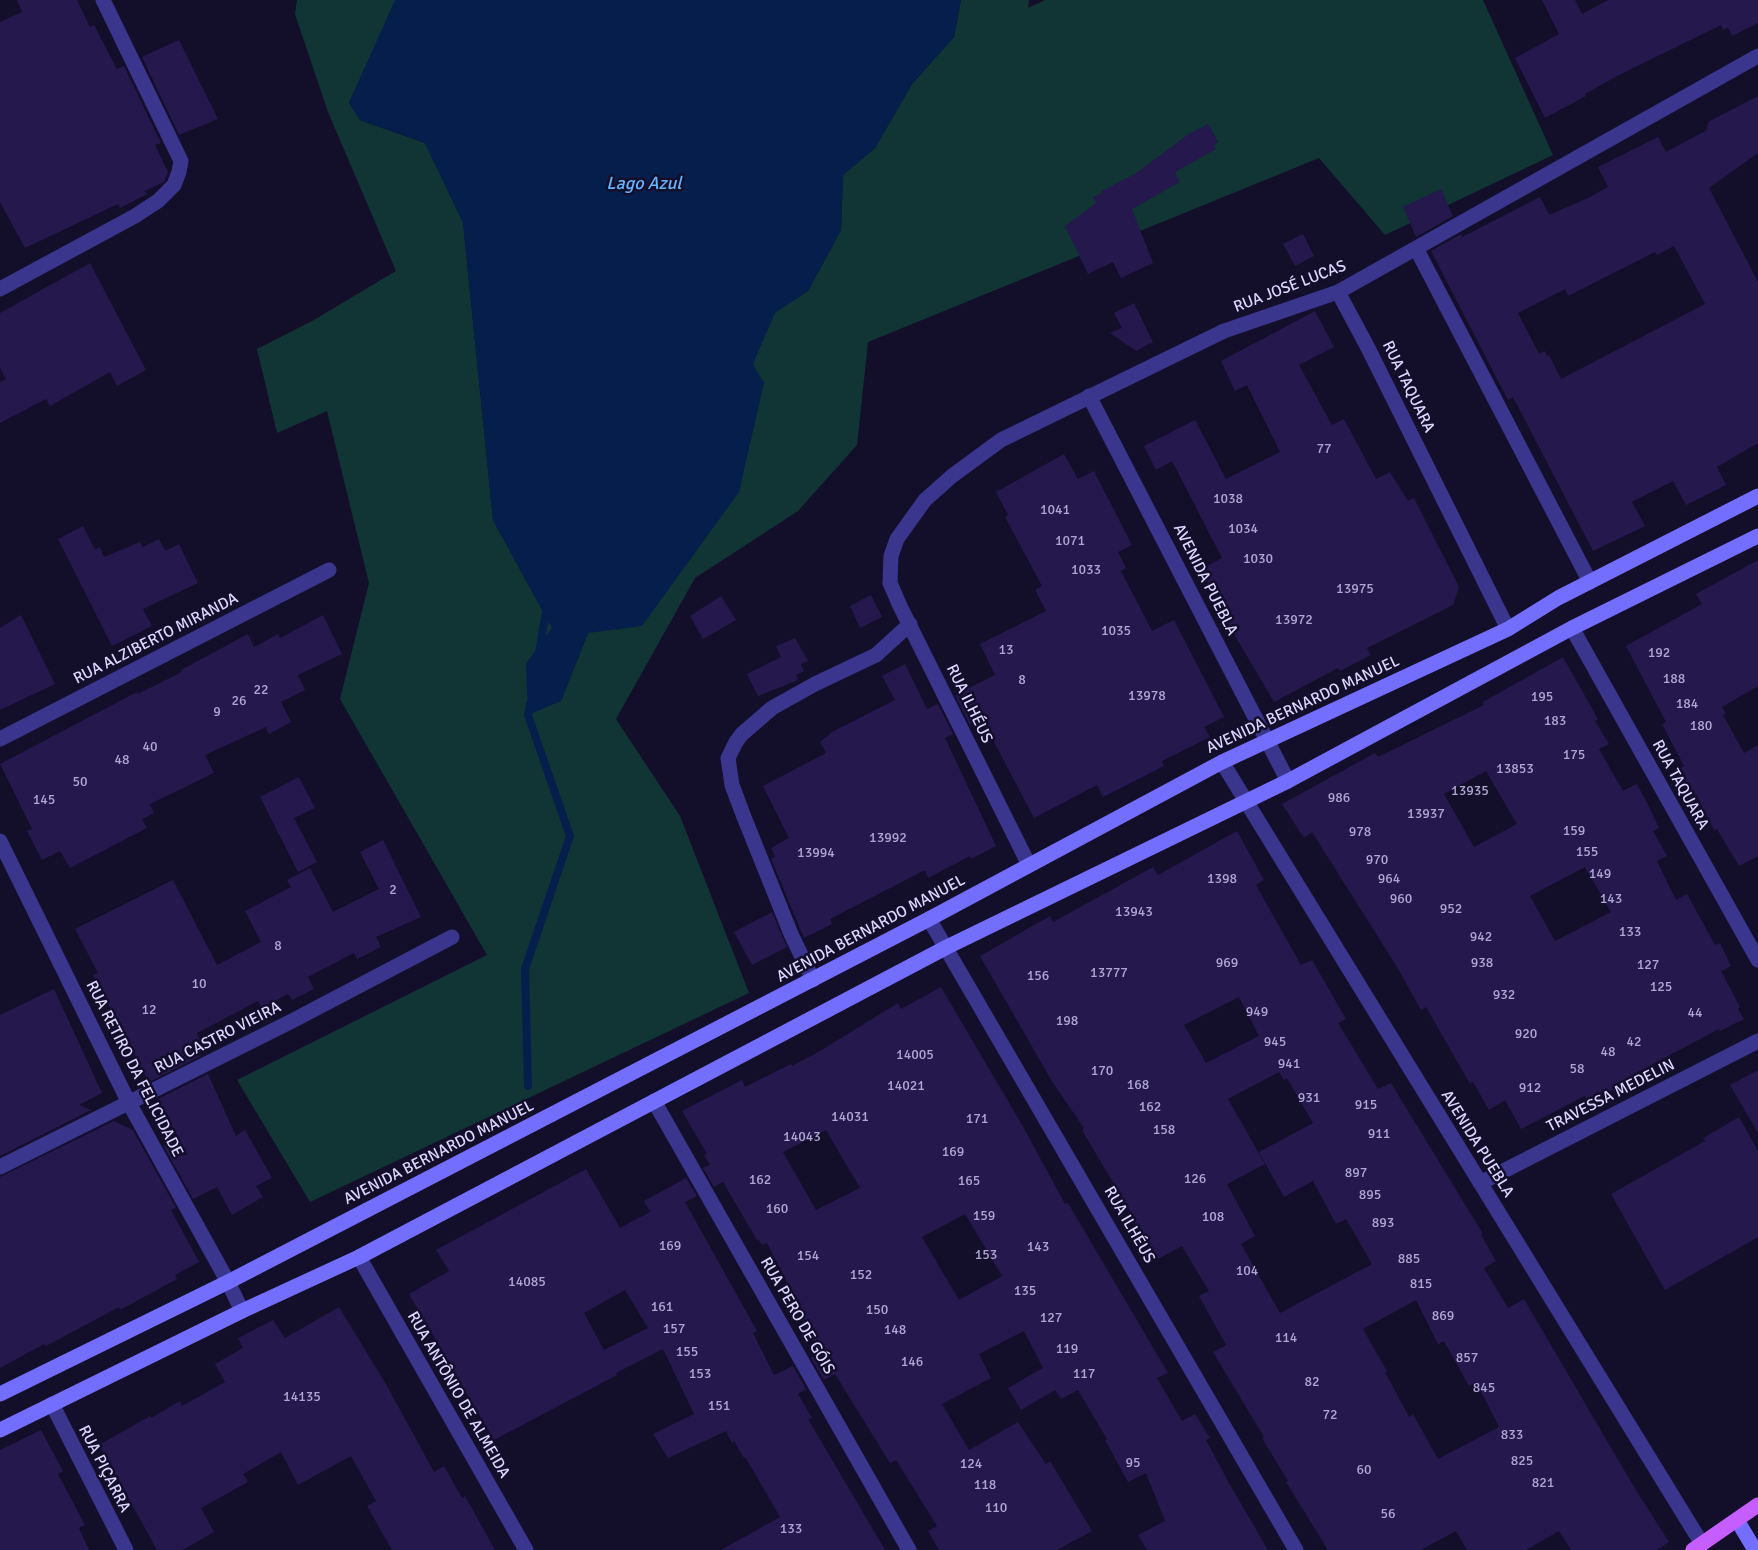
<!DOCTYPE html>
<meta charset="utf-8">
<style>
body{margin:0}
canvas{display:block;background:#130e2a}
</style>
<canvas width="1758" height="1550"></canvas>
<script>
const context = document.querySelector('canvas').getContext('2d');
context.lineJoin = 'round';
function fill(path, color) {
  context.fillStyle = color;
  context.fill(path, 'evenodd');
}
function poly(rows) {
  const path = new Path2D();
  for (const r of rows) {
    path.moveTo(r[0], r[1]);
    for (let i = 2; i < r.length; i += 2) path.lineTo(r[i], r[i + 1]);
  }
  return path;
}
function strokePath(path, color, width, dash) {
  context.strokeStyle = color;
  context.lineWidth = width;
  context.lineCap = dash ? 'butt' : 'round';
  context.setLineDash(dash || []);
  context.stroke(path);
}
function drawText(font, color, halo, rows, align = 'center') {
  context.font = font + ' Signika,sans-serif';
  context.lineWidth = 5;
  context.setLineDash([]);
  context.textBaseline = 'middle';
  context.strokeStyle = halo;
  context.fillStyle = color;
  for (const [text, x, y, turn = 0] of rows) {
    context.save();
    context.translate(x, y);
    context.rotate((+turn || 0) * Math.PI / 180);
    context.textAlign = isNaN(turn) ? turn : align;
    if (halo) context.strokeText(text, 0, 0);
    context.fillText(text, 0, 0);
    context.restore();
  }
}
fill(poly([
 [297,0,396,0,349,103,360,120,425,143,463,222,493,520,552,628,526,664,561,701,588,633,752,364,775,312,808,291,841,230,843,175,875,148,912,84,954,37,961,0,1029,0,1028,8,1045,0,1483,0,1553,155,1385,235,1319,158,868,342,857,445,798,511,695,578,616,719,680,816,749,993,310,1202,237,1080,487,955,340,699,369,583,327,411,277,433,257,349,314,320,396,271,328,112,295,14]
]), '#103534');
fill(poly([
 [395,0,961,0,954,37,912,84,875,148,843,175,841,230,808,291,775,313,753,364,764,383,739,492,642,626,588,633,561,701,528,715,526,664,552,628,493,520,463,223,425,143,360,120,349,103]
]), '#061e4c');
strokePath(poly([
 [539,653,547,606],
 [528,1086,525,969,570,836,528,715,530,704]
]), '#061e4c', 8);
fill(poly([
 [17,0,77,0,90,27,94,25,117,69,124,66,161,143,155,145,168,172,164,182,145,191,147,194,120,208,118,204,25,248,0,202,0,22,22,12],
 [1542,0,1575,0,1582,14,1608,0,1758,0,1758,23,1732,36,1728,27,1723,30,1721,25,1617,76,1585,94,1586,96,1545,118,1515,58,1559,34],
 [179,40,218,119,179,135,142,57],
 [1758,96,1758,153,1709,188,1758,282,1758,443,1717,467,1726,485,1686,505,1673,481,1632,502,1645,526,1593,551,1513,397,1508,400,1431,251,1461,234,1462,237,1540,197,1549,215,1588,198,1608,187,1598,167,1658,137,1666,152,1707,130,1708,122],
 [1674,246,1705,304,1561,379,1549,355,1547,356,1545,351,1539,354,1518,313,1565,289,1568,296,1655,252,1657,255],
 [1208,124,1218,142,1214,145,1216,149,1175,172,1180,182,1132,209,1153,263,1121,278,1113,262,1088,274,1065,226,1096,203,1093,197,1102,193,1102,191,1135,174,1189,134],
 [1441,189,1453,216,1416,237,1403,207],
 [1303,234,1314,256,1295,266,1283,244],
 [90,263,146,370,117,386,110,372,50,406,46,399,0,423,0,382,6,379,0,368,0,313],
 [1134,303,1153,342,1136,351,1110,333,1122,328,1114,313],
 [1315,311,1334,347,1299,365,1332,425,1344,419,1376,479,1390,472,1408,501,1414,498,1459,587,1453,605,1367,648,1371,655,1340,671,1338,668,1274,702,1227,622,1201,569,1222,558,1172,461,1156,470,1144,446,1195,420,1226,479,1280,452,1247,385,1235,391,1221,361],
 [1064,454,1078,479,1094,471,1132,545,1118,552,1126,568,1121,571,1152,631,1174,620,1224,717,1204,727,1210,737,1162,761,1164,766,1103,797,1097,785,1034,818,982,719,970,725,955,695,995,675,980,644,1046,611,1035,590,1042,586,1005,517,1008,515,996,492],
 [83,526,95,550,100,547,104,557,140,542,143,547,159,539,165,551,179,544,198,583,143,609,152,626,112,646,58,539],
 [1758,560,1758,686,1722,707,1726,714,1723,715,1744,753,1758,745,1758,856,1739,866,1717,829,1714,830,1696,794,1694,795,1679,769,1684,766,1662,724,1666,722,1626,646,1702,604,1696,594],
 [871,595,882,617,860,628,850,606],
 [721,596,736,620,703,639,690,616],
 [21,615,55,684,0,710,0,628],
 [323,615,342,654,298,675,305,690,281,702,291,722,269,734,266,727,205,755,214,773,150,804,154,813,142,819,147,828,70,868,60,851,42,860,27,831,32,829,0,764,137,692,138,694,182,672,181,670,248,634,254,647,278,634,280,638],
 [795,638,808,661,801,664,804,671,796,675,798,680,758,696,747,674,781,657,776,646],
 [1563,657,1598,719,1595,721,1609,744,1599,749,1623,791,1637,784,1648,805,1659,828,1653,831,1667,856,1657,861,1676,900,1687,894,1715,945,1720,943,1731,966,1721,971,1740,1007,1738,1009,1744,1019,1720,1031,1719,1029,1636,1073,1638,1076,1588,1103,1585,1096,1521,1129,1505,1100,1489,1110,1473,1082,1470,1084,1426,1007,1421,1010,1397,967,1312,832,1304,838,1282,804,1375,753,1378,757,1484,705,1483,702],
 [1486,771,1517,824,1474,847,1444,794],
 [1585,867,1611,912,1555,941,1530,896],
 [905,664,927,709,938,704,953,734,945,738,996,846,971,859,970,856,928,878,925,870,830,919,832,924,804,938,771,859,775,857,771,848,789,838,763,786,826,753,820,742,832,732,895,700,882,676],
 [299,777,315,808,294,818,317,862,298,872,260,797],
 [1237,831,1264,880,1256,885,1301,965,1312,960,1346,1019,1338,1023,1378,1089,1391,1083,1483,1234,1481,1235,1496,1261,1484,1268,1508,1308,1524,1299,1634,1487,1669,1542,1657,1550,1571,1550,1559,1531,1526,1550,1467,1550,1456,1531,1421,1550,1328,1550,1286,1482,1288,1481,1262,1438,1264,1437,1213,1352,1226,1345,1199,1296,1209,1291,1182,1246,1156,1260,1132,1219,1134,1218,1082,1130,1084,1128,1053,1083,980,956,1050,916,1053,922,1153,867,1158,875],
 [1239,997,1259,1036,1206,1063,1184,1025],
 [1279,1072,1284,1080,1287,1078,1313,1123,1259,1152,1284,1197,1313,1181,1336,1224,1346,1219,1372,1264,1280,1313,1241,1244,1255,1236,1227,1184,1265,1164,1228,1099],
 [1416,1300,1438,1344,1444,1341,1469,1386,1476,1382,1499,1427,1438,1459,1413,1414,1409,1417,1385,1372,1387,1371,1363,1329],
 [383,840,421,917,376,937,381,947,357,959,354,953,308,977,314,989,292,1000,288,994,262,1008,258,1001,197,1033,203,1046,198,1049,201,1056,149,1082,93,975,98,973,75,929,173,880,217,965,261,942,245,911,291,887,287,880,310,868,333,912,379,889,360,852],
 [772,912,787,947,752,965,734,932],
 [941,987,1021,1123,1065,1204,1068,1203,1168,1373,1157,1378,1182,1421,1195,1414,1210,1438,1206,1440,1230,1485,1268,1550,1147,1550,1138,1535,1165,1521,1146,1473,1128,1482,1105,1440,1107,1439,1078,1390,1061,1399,1055,1390,1021,1410,1008,1388,1043,1368,1024,1331,979,1354,991,1378,942,1404,969,1450,1018,1422,1046,1464,1050,1461,1092,1531,1057,1550,939,1550,928,1531,937,1526,896,1460,890,1463,835,1374,824,1380,811,1358,821,1354,796,1309,800,1307,767,1243,762,1245,758,1239,757,1240,723,1182,714,1187,703,1168,710,1165,704,1155,707,1154,682,1111,742,1080,745,1087,791,1064,792,1066,820,1051,898,1003,901,1009],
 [826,1130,860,1188,816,1210,783,1152],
 [965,1214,1002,1276,959,1300,922,1237],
 [54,989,102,1093,79,1105,91,1110,0,1156,0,1015],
 [1758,1070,1758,1133,1730,1085],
 [208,1074,236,1136,245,1130,272,1178,256,1186,263,1197,232,1215,217,1187,193,1199,163,1145,188,1156,158,1099],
 [1739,1117,1758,1151,1758,1237,1665,1290,1611,1194,1705,1141,1703,1138],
 [114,1121,133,1130,176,1208,171,1210,199,1262,175,1275,177,1279,120,1310,119,1307,46,1346,44,1344,0,1368,0,1177],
 [586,1169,620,1228,650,1212,644,1201,686,1178,697,1196,685,1202,757,1331,753,1333,774,1375,793,1366,806,1389,798,1394,812,1418,808,1419,885,1550,721,1550,780,1517,746,1458,744,1458,734,1441,732,1443,726,1431,668,1458,653,1434,694,1414,663,1349,616,1373,617,1375,494,1440,409,1294,449,1271,436,1250],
 [625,1290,648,1328,604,1350,584,1313],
 [339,1307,387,1386,434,1472,444,1466,462,1498,465,1496,495,1550,392,1550,367,1506,376,1501,351,1456,298,1485,281,1452,243,1474,248,1482,201,1508,214,1532,183,1550,157,1550,99,1445,150,1416,151,1418,180,1401,182,1406,225,1382,215,1364,243,1348,238,1338,273,1320,285,1338],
 [41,1430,63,1471,58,1474,85,1525,79,1528,89,1550,0,1550,0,1450]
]), '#24184d');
strokePath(poly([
 [1417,250,1590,582],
 [0,289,135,216,158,201,174,185,179,172,181,161,103,0],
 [1338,292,1367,346,1508,629],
 [1089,396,1288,781],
 [1572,628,1758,960],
 [0,739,329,570],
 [1222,762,1702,1544],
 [0,841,129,1103,228,1282,242,1311],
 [1029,865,900,606,890,583,891,556,897,539,925,500,952,476,1001,440,1224,331,1338,292,1758,56],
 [929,919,1296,1550],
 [813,980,791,934,744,817,732,785,728,758,736,742,742,734,772,708,815,684,876,655,910,624],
 [654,1101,909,1550],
 [0,1167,292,1021,452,937],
 [1480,1183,1758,1041],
 [359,1257,526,1550],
 [52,1404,126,1550]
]), '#3a358d', 15);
strokePath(poly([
 [0,1394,228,1282,929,919,1222,762,1508,629,1558,598,1758,496],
 [0,1430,242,1311,359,1257,947,947,1288,781,1572,628,1758,536],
 [1737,1520,1755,1550]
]), '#746eff', 15);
strokePath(poly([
 [1693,1550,1758,1505]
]), '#c65eff', 15);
drawText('14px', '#afa7d2', null, [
 ["77",1324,449],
 ["1038",1228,499],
 ["1041",1055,510],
 ["1034",1243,529],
 ["1071",1070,541],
 ["1030",1258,559],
 ["1033",1086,570],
 ["13975",1355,589],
 ["13972",1294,620],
 ["1035",1116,631],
 ["13",1006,650],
 ["192",1659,653],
 ["188",1674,679],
 ["8",1022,680],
 ["22",261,690],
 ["13978",1147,696],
 ["195",1542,697],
 ["26",239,701],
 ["184",1687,704],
 ["9",217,712],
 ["183",1555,721],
 ["180",1701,726],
 ["40",150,747],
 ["175",1574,755],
 ["48",122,760],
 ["13853",1515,769],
 ["50",80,782],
 ["13935",1470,791],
 ["986",1339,798],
 ["145",44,800],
 ["13937",1426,814],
 ["159",1574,831],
 ["978",1360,832],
 ["13992",888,838],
 ["155",1587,852],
 ["13994",816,853],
 ["970",1377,860],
 ["149",1600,874],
 ["1398",1222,879],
 ["964",1389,879],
 ["2",393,890],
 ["960",1401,899],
 ["143",1611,899],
 ["952",1451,909],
 ["13943",1134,912],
 ["133",1630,932],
 ["942",1481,937],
 ["8",278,946],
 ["969",1227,963],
 ["938",1482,963],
 ["127",1648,965],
 ["13777",1109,973],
 ["156",1038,976],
 ["10",199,984],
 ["125",1661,987],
 ["932",1504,995],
 ["12",149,1010],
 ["949",1257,1012],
 ["44",1695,1013],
 ["198",1067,1021],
 ["920",1526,1034],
 ["945",1275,1042],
 ["42",1634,1042],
 ["48",1608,1052],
 ["14005",915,1055],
 ["941",1289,1064],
 ["58",1577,1069],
 ["170",1102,1071],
 ["168",1138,1085],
 ["14021",906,1086],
 ["912",1530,1088],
 ["931",1309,1098],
 ["915",1366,1105],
 ["162",1150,1107],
 ["14031",850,1117],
 ["171",977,1119],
 ["158",1164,1130],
 ["911",1379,1134],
 ["14043",802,1137],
 ["169",953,1152],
 ["897",1356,1173],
 ["126",1195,1179],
 ["162",760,1180],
 ["165",969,1181],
 ["895",1370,1195],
 ["160",777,1209],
 ["159",984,1216],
 ["108",1213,1217],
 ["893",1383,1223],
 ["169",670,1246],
 ["143",1038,1247],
 ["153",986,1255],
 ["154",808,1256],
 ["885",1409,1259],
 ["104",1247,1271],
 ["152",861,1275],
 ["14085",527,1282],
 ["815",1421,1284],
 ["135",1025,1291],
 ["161",662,1307],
 ["150",877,1310],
 ["869",1443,1316],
 ["127",1051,1318],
 ["157",674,1329],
 ["148",895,1330],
 ["114",1286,1338],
 ["119",1067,1349],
 ["155",687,1352],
 ["857",1467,1358],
 ["146",912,1362],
 ["153",700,1374],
 ["117",1084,1374],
 ["82",1312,1382],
 ["845",1484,1388],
 ["14135",302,1397],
 ["151",719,1406],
 ["72",1330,1415],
 ["833",1512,1435],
 ["825",1522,1461],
 ["95",1133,1463],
 ["124",971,1464],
 ["60",1364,1470],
 ["821",1543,1483],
 ["118",985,1485],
 ["110",996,1508],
 ["56",1388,1514],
 ["133",791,1529]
]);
drawText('16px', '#ddd7ff', '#130e2a', [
 ["RUA JOSÉ LUCAS",1290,287,-21],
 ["RUA TAQUARA",1408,387,64],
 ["AVENIDA PUEBLA",1205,580,63],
 ["RUA ALZIBERTO MIRANDA",156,639,-27],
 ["RUA ILHÉUS",969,704,64],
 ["AVENIDA BERNARDO MANUEL",1303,705,-25],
 ["RUA TAQUARA",1680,785,61],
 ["AVENIDA BERNARDO MANUEL",871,929,-28],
 ["RUA CASTRO VIEIRA",218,1038,-27],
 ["RUA RETIRO DA FELICIDADE",134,1069,63],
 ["TRAVESSA MEDELIN",1611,1096,-27],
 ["AVENIDA PUEBLA",1477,1144,58],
 ["AVENIDA BERNARDO MANUEL",439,1153,-27],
 ["RUA ILHÉUS",1129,1225,60],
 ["RUA PERO DE GÓIS",797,1316,60],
 ["RUA ANTÔNIO DE ALMEIDA",458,1395,60],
 ["RUA PIÇARRA",104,1469,63]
]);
drawText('italic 18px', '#65b5ff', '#130e2a', [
 ["Lago Azul",644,184]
]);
</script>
